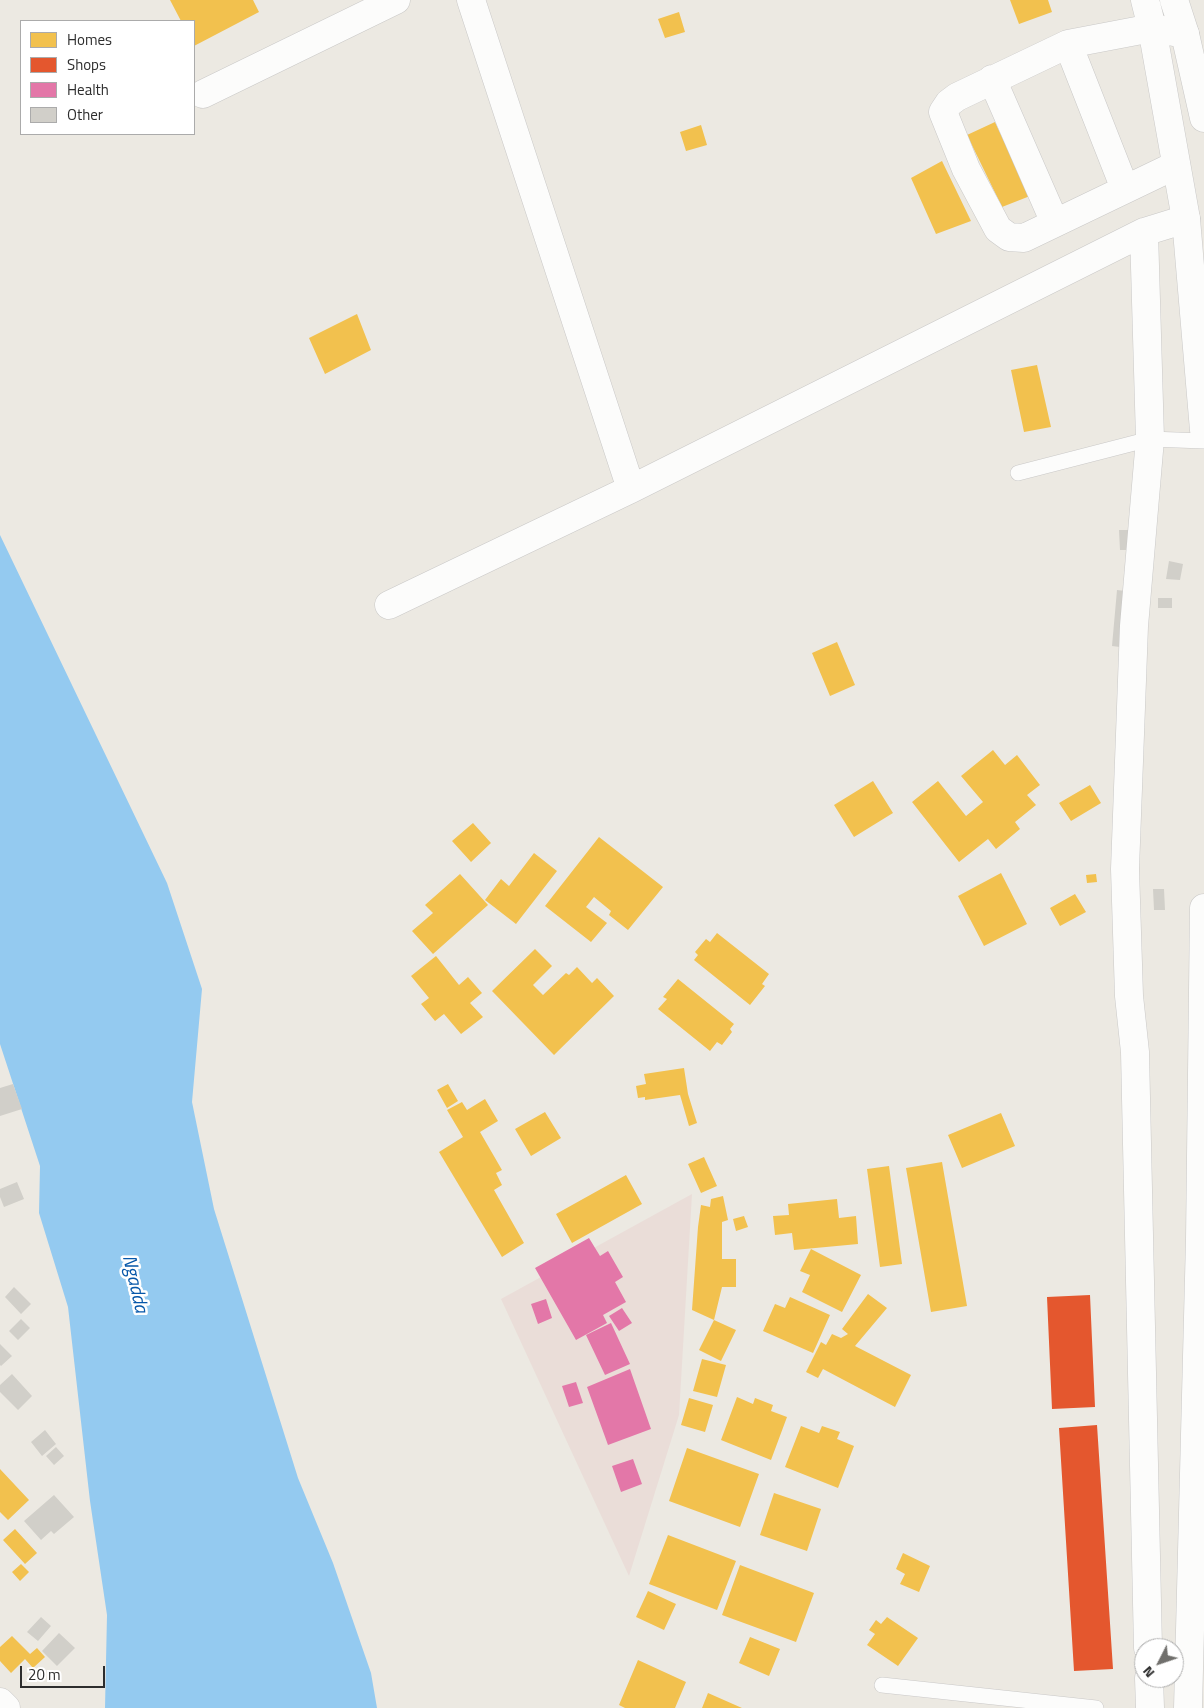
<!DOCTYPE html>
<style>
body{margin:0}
#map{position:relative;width:1204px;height:1708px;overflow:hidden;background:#ece9e2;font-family:"Titillium Web",sans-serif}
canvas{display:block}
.legend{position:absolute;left:20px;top:20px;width:175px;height:115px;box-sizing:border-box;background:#fff;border:1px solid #ababab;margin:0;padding:6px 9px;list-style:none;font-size:15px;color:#2d2d2d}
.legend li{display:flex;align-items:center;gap:10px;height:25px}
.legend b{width:25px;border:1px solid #ababab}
.north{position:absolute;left:1134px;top:1638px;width:50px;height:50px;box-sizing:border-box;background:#fff;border:1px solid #ababab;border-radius:50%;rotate:229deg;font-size:14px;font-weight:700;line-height:20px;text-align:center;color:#2d2d2d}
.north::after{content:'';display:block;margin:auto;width:18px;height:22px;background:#706f6c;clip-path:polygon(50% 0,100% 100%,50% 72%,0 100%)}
.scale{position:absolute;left:20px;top:1666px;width:85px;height:22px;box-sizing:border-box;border:2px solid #2d2d2d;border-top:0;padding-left:6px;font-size:15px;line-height:18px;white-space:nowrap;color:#2d2d2d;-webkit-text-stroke:4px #fff;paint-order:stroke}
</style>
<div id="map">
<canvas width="1204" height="1708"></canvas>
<ul class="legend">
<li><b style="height:14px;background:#f2c14e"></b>Homes</li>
<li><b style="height:14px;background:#e4572e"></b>Shops</li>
<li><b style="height:14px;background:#e377a8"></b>Health</li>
<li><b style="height:14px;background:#d1cfc9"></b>Other</li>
</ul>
<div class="north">N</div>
<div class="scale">20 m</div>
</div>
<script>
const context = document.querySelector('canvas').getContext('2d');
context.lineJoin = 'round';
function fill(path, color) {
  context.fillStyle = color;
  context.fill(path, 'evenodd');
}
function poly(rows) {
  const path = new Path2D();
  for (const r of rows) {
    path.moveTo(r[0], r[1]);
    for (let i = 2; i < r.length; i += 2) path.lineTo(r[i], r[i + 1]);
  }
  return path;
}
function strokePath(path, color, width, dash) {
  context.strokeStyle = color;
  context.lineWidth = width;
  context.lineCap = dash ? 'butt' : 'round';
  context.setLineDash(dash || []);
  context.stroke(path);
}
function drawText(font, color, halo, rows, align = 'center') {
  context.font = font + ' "Titillium Web",sans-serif';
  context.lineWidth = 5;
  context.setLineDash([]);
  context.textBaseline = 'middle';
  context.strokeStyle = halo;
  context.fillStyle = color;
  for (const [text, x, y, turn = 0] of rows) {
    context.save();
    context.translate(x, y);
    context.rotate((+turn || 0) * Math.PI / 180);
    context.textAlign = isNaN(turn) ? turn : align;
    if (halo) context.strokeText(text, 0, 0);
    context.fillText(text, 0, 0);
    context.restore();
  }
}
fill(poly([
 [692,1194,679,1415,629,1576,501,1299]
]), '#eaddd8');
fill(poly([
 [0,535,167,883,202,989,192,1102,214,1209,298,1478,333,1563,371,1673,377,1708,105,1708,107,1615,90,1501,68,1307,39,1213,40,1166,0,1044]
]), '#94caf0');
fill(poly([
 [170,0,253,0,259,12,194,46,194,21,181,21],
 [1010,0,1048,0,1052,12,1019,24],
 [679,12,685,32,665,38,658,19],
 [995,122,1030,196,1002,207,967,135],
 [701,125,707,145,686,151,680,132],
 [942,161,971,221,936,234,911,178],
 [357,314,371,350,325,374,309,338],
 [1037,365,1051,427,1024,432,1011,370],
 [837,642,855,685,830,696,812,653],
 [993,750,1005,765,1017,755,1040,785,1027,795,1036,805,1015,822,1020,829,996,849,988,839,959,862,912,802,938,781,966,816,983,802,961,776],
 [873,781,893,813,854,837,834,805],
 [1090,785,1101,803,1071,821,1059,803],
 [473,823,491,843,471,862,452,841],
 [599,837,663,887,628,930,609,915,611,911,594,897,586,907,607,923,591,942,545,906],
 [534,853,557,871,516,924,485,900,501,879,509,886],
 [1001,873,1027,924,984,946,958,896],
 [460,874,488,905,433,954,412,931,433,913,425,905],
 [1096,874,1097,882,1087,883,1086,875],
 [1075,894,1086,912,1060,926,1050,908],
 [717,933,769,974,762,984,765,986,750,1005,694,960,698,955,695,952,706,939,710,942],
 [535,949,552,966,533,985,543,995,566,973,569,975,577,967,592,983,597,978,614,996,554,1055,492,991],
 [436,956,459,985,468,977,482,993,470,1003,483,1017,461,1034,444,1014,435,1021,421,1004,429,998,411,976],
 [678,979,734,1024,730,1029,732,1032,722,1045,717,1042,710,1051,658,1009,667,999,663,997],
 [684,1068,688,1094,697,1123,689,1126,680,1095,645,1100,645,1097,638,1098,636,1086,646,1084,644,1074],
 [448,1084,458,1101,447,1108,437,1090],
 [485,1099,498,1121,480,1132,502,1170,496,1173,502,1185,494,1190,524,1243,502,1257,439,1152,463,1137,447,1110,462,1102,467,1110],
 [545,1112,561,1138,531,1156,515,1129],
 [1001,1113,1015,1146,962,1168,948,1135],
 [704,1157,717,1186,701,1193,688,1164],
 [942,1162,967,1306,931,1312,906,1168],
 [889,1166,902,1264,880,1267,867,1169],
 [626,1175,642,1204,572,1243,556,1214],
 [723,1196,728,1220,722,1222,722,1259,736,1259,736,1287,722,1287,714,1320,692,1310,698,1227,701,1205,710,1207,711,1199],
 [837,1199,839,1218,856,1216,858,1244,794,1250,792,1233,775,1235,773,1216,789,1215,788,1204],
 [744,1216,748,1227,736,1231,733,1219],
 [811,1249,861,1275,842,1312,802,1292,810,1275,800,1271],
 [868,1294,887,1308,855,1346,911,1375,895,1407,823,1369,818,1378,806,1372,821,1342,826,1345,832,1334,841,1338,848,1334,842,1329],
 [790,1297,830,1315,813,1353,763,1331,775,1304,785,1308],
 [714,1320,736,1330,721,1361,699,1350],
 [702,1359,726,1365,717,1397,693,1391],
 [737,1397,753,1404,755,1398,773,1405,771,1411,787,1417,771,1460,721,1440],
 [689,1398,713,1405,705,1432,681,1425],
 [801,1426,819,1433,822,1426,840,1432,837,1439,854,1446,838,1488,785,1467],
 [687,1448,759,1474,740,1527,669,1501],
 [0,1469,29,1500,8,1520,0,1512],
 [774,1493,821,1509,807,1551,760,1535],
 [15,1529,37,1553,25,1564,3,1540],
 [668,1535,736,1561,717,1610,649,1584],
 [903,1553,930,1566,919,1592,900,1584,905,1574,896,1569],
 [21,1564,29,1572,20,1581,12,1572],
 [740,1565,814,1593,796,1642,722,1615],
 [648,1591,676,1604,664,1630,636,1617],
 [887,1617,918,1638,898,1666,867,1645,875,1634,869,1630,876,1620,881,1624],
 [12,1636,30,1654,37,1648,45,1657,33,1668,25,1659,11,1673,0,1661,0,1647],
 [750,1637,780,1649,769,1676,739,1663],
 [638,1660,686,1682,675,1708,625,1708,619,1705],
 [708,1693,742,1708,702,1708]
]), '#f2c14e');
fill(poly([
 [1090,1295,1095,1407,1052,1409,1047,1297],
 [1097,1425,1113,1669,1074,1671,1059,1428]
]), '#e4572e');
fill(poly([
 [589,1238,600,1256,608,1251,623,1277,615,1282,626,1302,603,1315,607,1323,576,1340,535,1268],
 [546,1299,552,1318,538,1324,531,1304],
 [622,1308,632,1323,619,1331,609,1316],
 [611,1323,630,1364,605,1375,586,1335],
 [630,1369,651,1429,608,1445,587,1387],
 [576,1382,583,1403,569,1407,562,1386],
 [633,1459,642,1484,621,1492,612,1466]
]), '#e377a8');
fill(poly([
 [1119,530,1132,530,1132,550,1120,550],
 [1169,561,1183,564,1180,580,1166,579],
 [1117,590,1134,592,1128,648,1112,646],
 [1158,598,1172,598,1172,608,1158,608],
 [1153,889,1164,889,1165,910,1154,910],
 [13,1084,22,1109,0,1116,0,1088],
 [17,1182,24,1199,4,1207,0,1197,0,1189],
 [14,1287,31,1304,21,1314,5,1297],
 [21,1319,30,1328,18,1340,9,1331],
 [0,1344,12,1356,1,1366,0,1365],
 [12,1374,32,1396,18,1410,0,1392,0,1385],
 [45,1430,56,1444,42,1456,31,1442],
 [56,1447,64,1456,54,1465,46,1456],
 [54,1495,74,1517,54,1534,51,1531,41,1540,24,1521],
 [41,1617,51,1626,38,1641,27,1632],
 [59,1633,75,1648,57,1666,42,1651]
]), '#d1cfc9');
const lane = poly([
 [1018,473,1150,439,1204,441],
 [882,1685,1096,1708]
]);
const street = poly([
 [471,0,631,489],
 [1068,44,1125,189],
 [992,79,1055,223],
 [203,94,396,0],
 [1176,165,1024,238,1009,237,998,229,966,169,943,112,949,103,957,97,1068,44,1152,28,1185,34],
 [1144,232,1150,439,1134,626,1125,869,1129,996,1135,1052,1148,1648],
 [389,605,631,489,1144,232,1186,219],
 [1149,1678,1150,1708],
 [0,1702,6,1708]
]);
const secondary = poly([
 [1145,0,1152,28,1186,219,1204,430],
 [1174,0,1185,34,1204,118],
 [1188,1708,1200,1239,1204,908]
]);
strokePath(lane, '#c9c8c7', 16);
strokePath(street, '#c9c8c7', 29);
strokePath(secondary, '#c9c8c7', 29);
strokePath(lane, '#fcfcfb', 15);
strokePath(street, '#fcfcfb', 28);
strokePath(secondary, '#fcfcfb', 28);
drawText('italic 19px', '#0657a9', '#fff', [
 ["Ngadda",134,1284,77]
]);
</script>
